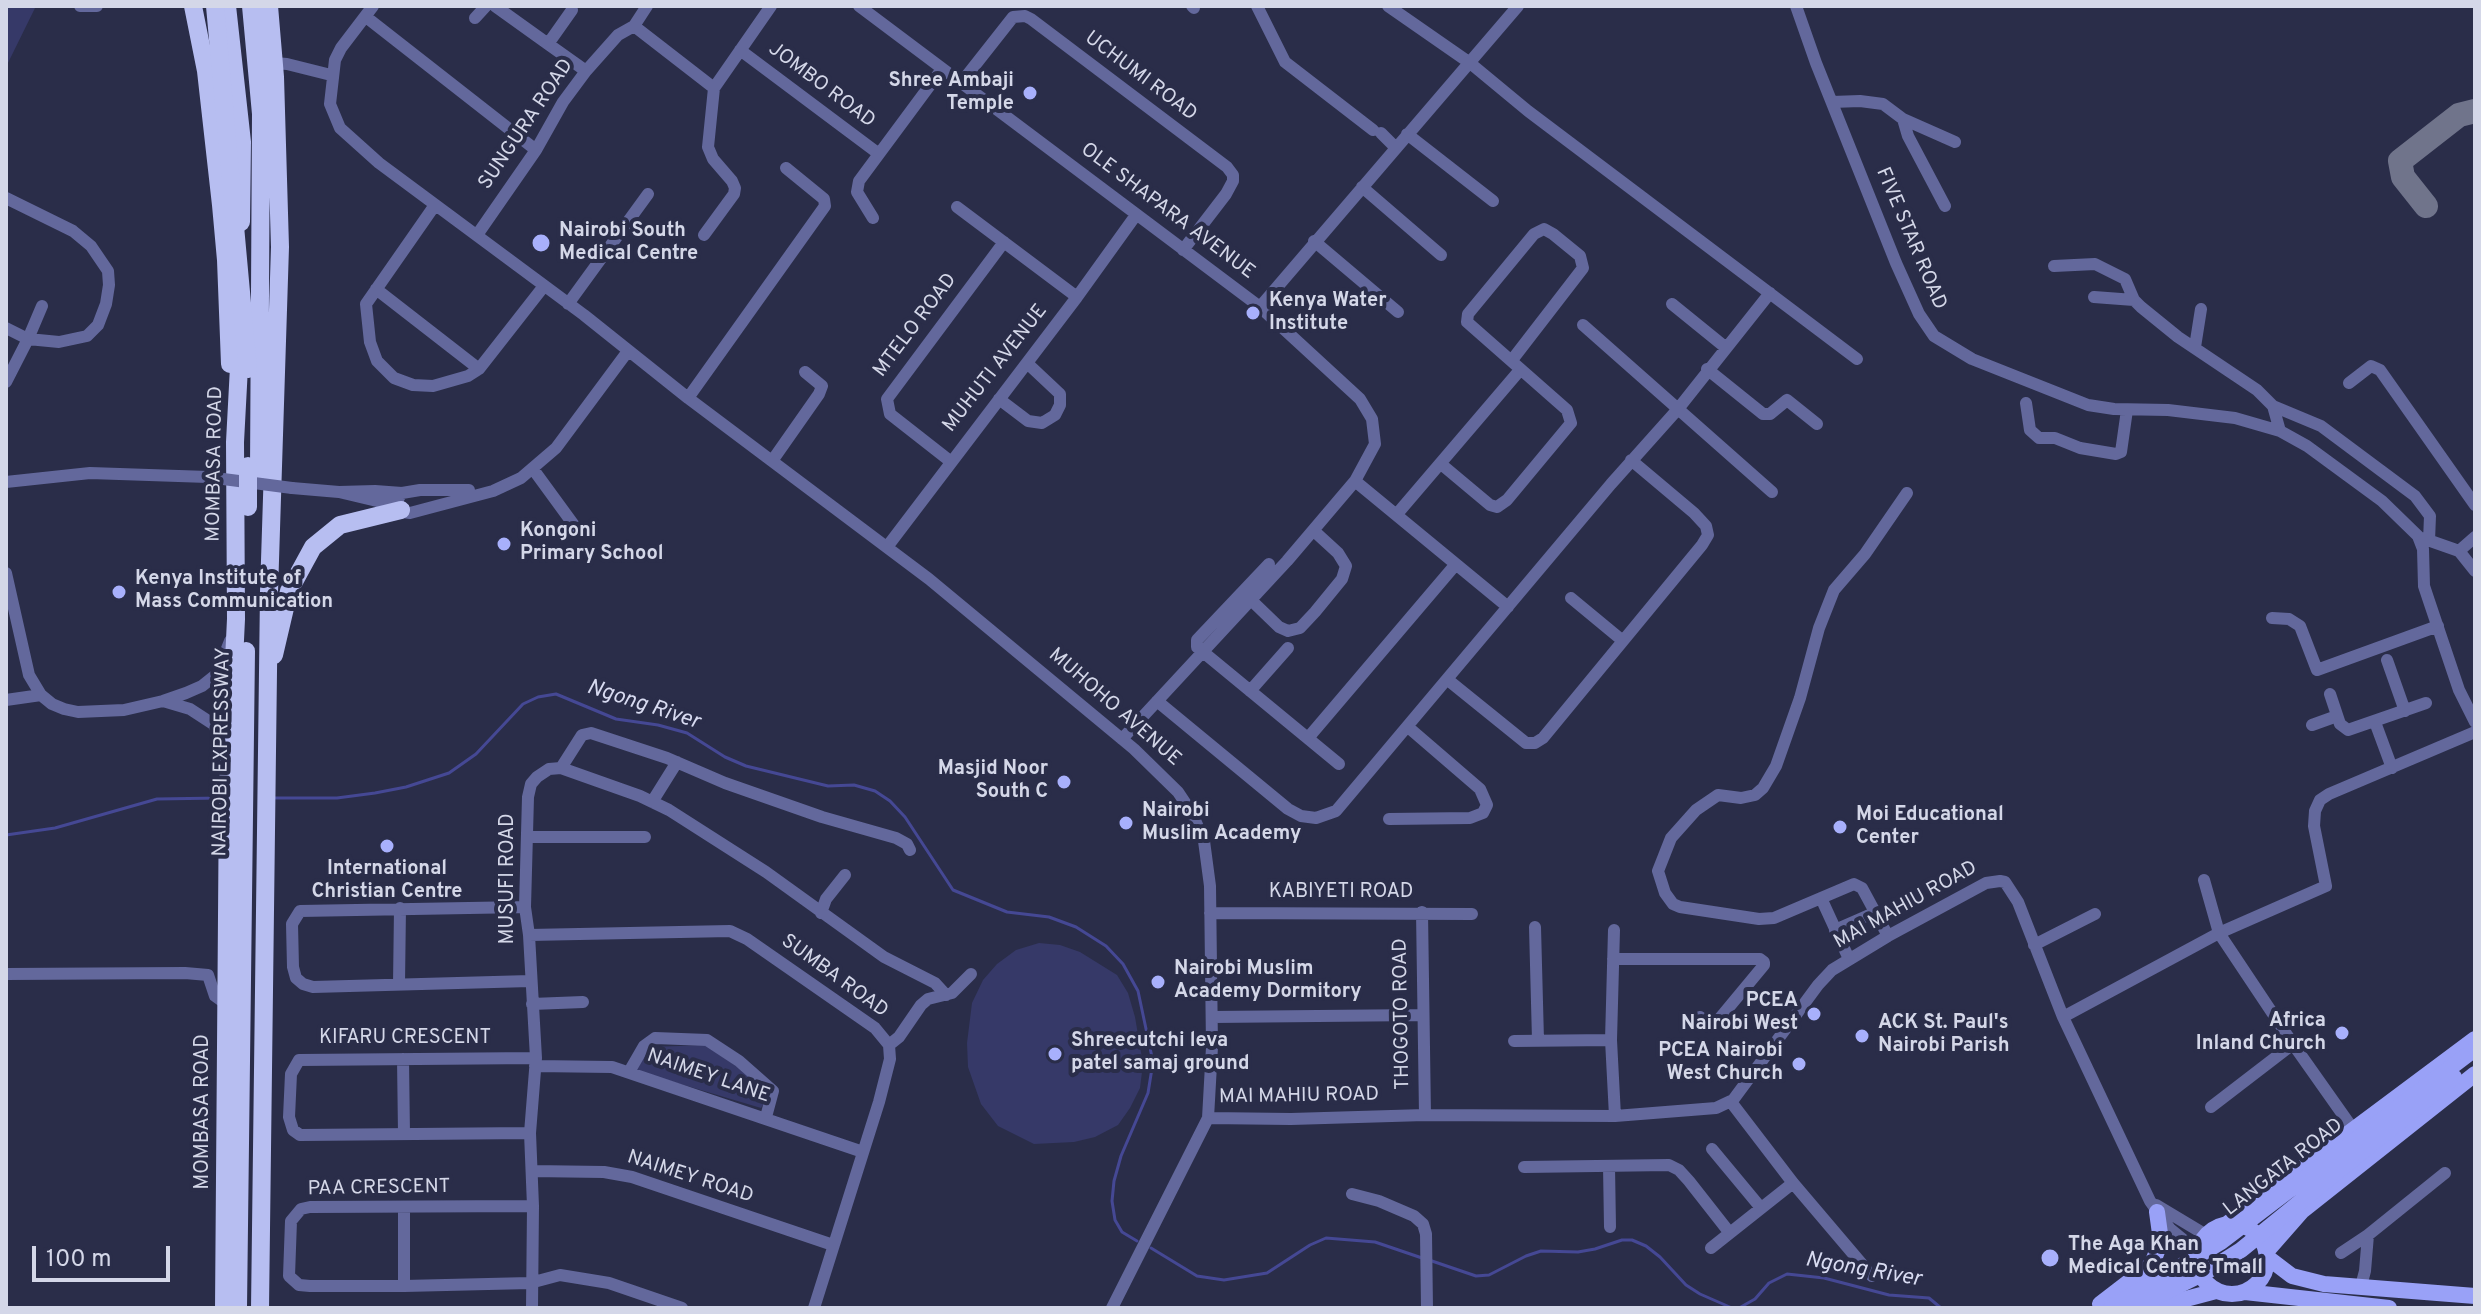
<!DOCTYPE html>
<style>
body{margin:0}
#map{position:relative;width:2481px;height:1314px;overflow:hidden;background:#2a2d49;font-family:Overpass,sans-serif}
canvas{display:block}
.frame{position:absolute;inset:0;border:8px solid #d4d7e8;pointer-events:none}
.scale{position:absolute;left:32px;top:1246px;width:138px;height:36px;box-sizing:border-box;border:4px solid #d4d7e8;border-top:0;padding-left:10px;font-size:24px;line-height:28px;white-space:nowrap;color:#d4d7e8;-webkit-text-stroke:6px #2a2d49;paint-order:stroke}
</style>
<div id="map">
<canvas width="2481" height="1314"></canvas>
<div class="frame"></div>
<div class="scale">100 m</div>
</div>
<script>
const context = document.querySelector('canvas').getContext('2d');
context.lineJoin = 'round';
function fill(path, color) {
  context.fillStyle = color;
  context.fill(path, 'evenodd');
}
function poly(rows) {
  const path = new Path2D();
  for (const r of rows) {
    if (r.length === 3) {
      path.moveTo(r[0] + r[2], r[1]);
      path.arc(r[0], r[1], r[2], 0, 2 * Math.PI);
      continue;
    }
    path.moveTo(r[0], r[1]);
    for (let i = 2; i < r.length; i += 2) path.lineTo(r[i], r[i + 1]);
  }
  return path;
}
function strokePath(path, color, width, dash) {
  context.strokeStyle = color;
  context.lineWidth = width;
  context.lineCap = dash ? 'butt' : 'round';
  context.setLineDash(dash || []);
  context.stroke(path);
}
function drawText(font, color, halo, rows, align = 'center') {
  context.font = font + ' Overpass,sans-serif';
  context.lineWidth = 8;
  context.setLineDash([]);
  context.textBaseline = 'middle';
  context.strokeStyle = halo;
  context.fillStyle = color;
  for (const [text, x, y, turn = 0] of rows) {
    context.save();
    context.translate(x, y);
    context.rotate((+turn || 0) * Math.PI / 180);
    context.textAlign = isNaN(turn) ? turn : align;
    if (halo) context.strokeText(text, 0, 0);
    context.fillText(text, 0, 0);
    context.restore();
  }
}
fill(poly([
 [6,6,36,6,6,67],
 [1039,943,1060,945,1080,952,1117,975,1128,993,1135,1017,1143,1064,1140,1088,1130,1108,1118,1125,1095,1137,1074,1142,1034,1144,998,1126,981,1104,968,1067,967,1043,972,1003,983,980,997,964,1016,950],
 [710,1045,770,1094,761,1108,657,1077,629,1072,647,1047]
]), '#363968');
strokePath(poly([
 [272,798,337,798,375,793,406,787,449,773,476,754,523,704,538,697,556,694,616,719,658,725,687,733,725,757,746,766,828,786,854,785,875,791,890,801,905,817,953,890,1007,912,1049,917,1076,927,1106,946,1123,964,1138,991,1153,1062,1148,1093,1121,1156,1114,1181,1112,1201,1115,1220,1122,1232,1137,1241],
 [6,835,55,828,157,799,220,798],
 [1151,1248,1197,1276,1224,1280,1267,1273,1310,1245,1326,1238,1375,1242,1422,1258],
 [1429,1260,1476,1276,1489,1275,1526,1256,1541,1251,1578,1252,1595,1249,1622,1240,1632,1240,1646,1246,1660,1257,1686,1285,1700,1294,1732,1308],
 [1739,1308,1755,1299,1769,1283,1787,1274,1824,1278,1889,1295,1929,1298,1941,1308]
]), '#454894', 3);
strokePath(poly([
 [2426,206,2403,177,2400,161,2459,115,2475,111]
]), '#70748b', 24);
strokePath(poly([
 [80,6,97,6],
 [373,6,341,48,335,60,330,104,340,128,379,163,584,315,688,398,929,579,1134,749,1178,792,1192,813,1204,841,1210,886,1212,1047,1208,1118,1112,1308],
 [495,6,548,44],
 [859,6,1260,307,1360,399,1372,419,1375,444,1355,481,1287,561,1122,739],
 [1192,6,1194,8],
 [1257,6,1285,62,1373,130],
 [1388,6,1470,63,1528,111,1857,359],
 [1796,6,1816,63,1896,263,1919,314,1934,336,1972,359,2088,405,2114,409,2168,410,2235,418,2280,431,2307,446,2382,501,2418,536,2423,549,2424,586,2429,601,2459,690,2475,722],
 [572,10,548,44,586,71],
 [366,17,536,150],
 [475,18,486,6],
 [634,26,714,88],
 [740,50,879,154],
 [274,63,287,64,331,75],
 [961,83,1013,17,1025,16,1031,19,1227,167,1233,175,1233,181,1226,194,1183,250],
 [1832,102,1860,101,1883,104,1903,119,1955,142],
 [1903,119,1908,136,1945,206],
 [1381,133,1395,147],
 [1407,134,1493,201],
 [1362,187,1441,255],
 [6,198,73,231,91,246,108,271,109,285,106,304,98,325,87,336,59,342,28,339,6,382],
 [435,205,366,304,370,342,377,361,394,378,413,385,433,386,468,376,479,369,544,286],
 [957,207,1077,297],
 [873,218,857,192,859,181,942,69],
 [477,235,536,150,563,102,586,71,618,35,634,26,647,6],
 [704,235,734,194,735,188,732,181,713,159,708,147,714,88,771,6],
 [1314,241,1398,312],
 [2054,266,2095,264,2125,279,2134,300,2141,307,2178,337,2257,390,2273,406,2280,431],
 [376,289,479,369],
 [2094,297,2134,300],
 [568,304,648,194],
 [1672,304,1725,347],
 [1260,307,1518,6],
 [1583,325,1772,492],
 [6,328,28,339,42,306],
 [2195,347,2201,309],
 [1707,369,1763,414,1770,414,1787,400,1817,424],
 [2349,383,2371,366,2380,370,2475,505],
 [688,398,825,206,824,199,786,168],
 [999,399,1028,421,1042,423,1055,415,1060,405,1060,394,1027,363],
 [2026,403,2030,430,2039,438,2055,438,2080,448,2116,454,2121,452,2127,410],
 [2273,406,2321,426,2415,496,2430,516,2429,541],
 [772,461,819,394,822,386,805,372],
 [950,461,890,414,887,399,1004,242],
 [1441,464,1490,505,1497,507,1507,500,1571,423,1567,410,1467,322,1468,314,1534,234,1544,229,1553,234,1580,256,1583,268,1512,360],
 [533,469,579,532],
 [1355,481,1508,607],
 [6,482,90,473,208,477],
 [292,488,339,492,398,506],
 [339,492,375,491,402,493,420,490,469,490],
 [402,493,398,499,398,506,403,512,410,513,493,491,521,478,556,448,628,351],
 [1397,514,1520,370],
 [2422,538,2459,551,2475,571],
 [887,547,1077,297,1136,215],
 [2459,551,2475,537],
 [1269,564,1197,640,1197,647,1339,764],
 [6,573,29,675,41,695,52,704,64,709,78,712,124,710,163,701,186,693,202,686,217,674,230,641],
 [1571,598,1623,641],
 [1251,600,1279,627,1288,631,1300,628,1315,612,1342,579,1346,566,1338,553,1314,531],
 [2272,618,2289,619,2300,626,2317,670,2438,626],
 [2387,660,2405,711],
 [1448,680,1526,743,1535,743,1543,738,1702,545,1708,535,1706,526,1694,513,1631,460],
 [1250,691,1288,648],
 [2330,694,2340,724,2348,730,2426,703],
 [6,700,41,695],
 [163,701,190,709,213,724,228,749],
 [1157,701,1288,809,1301,816,1316,818,1336,811,1611,484,1678,409,1770,293],
 [2375,722,2392,768],
 [2312,725,2337,716],
 [1308,738,1456,564],
 [561,768,582,735,591,733,667,758,725,783,822,817,896,838,907,844,910,850],
 [652,802,677,762],
 [1389,819,1470,818,1483,813,1487,805,1480,789,1408,727],
 [528,837,645,837],
 [2204,880,2219,933,2293,1044,2211,1107],
 [1821,898,1849,959],
 [525,907,300,911,292,924,293,967,296,978,303,984,313,987,530,981],
 [1422,912,1425,1115],
 [821,913,826,899,845,875],
 [1210,913,1472,914],
 [1535,927,1538,1040],
 [1614,930,1611,1040,1615,1116],
 [1835,930,1874,913],
 [529,935,730,931,747,939,875,1028,889,1045,890,1059,879,1102,814,1308],
 [1888,936,1862,888,1854,884,1774,918,1759,919,1680,907,1673,904,1665,893,1658,871,1671,838,1696,810,1718,795,1741,798,1755,795,1763,788,1776,766,1800,698,1819,628,1834,590,1865,554,1907,493],
 [2034,945,2095,914],
 [1613,959,1760,959,1764,962,1764,965,1715,1024,1710,1025,1700,1017],
 [6,974,185,973,208,975,215,996,226,1004],
 [399,984,400,908],
 [532,1004,583,1002],
 [1212,1017,1423,1015],
 [2063,1017,2219,933,2326,886,2314,826,2315,811,2320,800,2329,794,2475,732],
 [1514,1041,1611,1040],
 [2293,1044,2353,1129],
 [889,1045,899,1037,921,1005,928,999,952,993,971,974],
 [403,1059,404,1134],
 [535,1066,612,1067,863,1152],
 [629,1072,644,1046,655,1038,707,1040,739,1061,773,1091,766,1117],
 [1731,1102,1793,1183,1872,1276],
 [1208,1118,1291,1119,1425,1115,1615,1116,1716,1108,1733,1100,1818,985,1832,970,1888,936,1986,883,2000,881,2005,882,2018,902,2063,1017,2150,1201,2170,1229,2197,1251],
 [530,1133,300,1135,293,1130,289,1117,291,1074,299,1060,536,1058],
 [1712,1149,1761,1208],
 [1609,1166,1610,1227],
 [1524,1167,1669,1165,1679,1170,1689,1181,1729,1232],
 [532,1171,604,1172,632,1177,833,1245],
 [1352,1194,1379,1201,1414,1216,1423,1224,1426,1234,1427,1308],
 [2156,1205,2206,1235],
 [533,1206,310,1207,301,1209,291,1221,289,1276,299,1285,310,1286,404,1286,530,1283,560,1275,609,1283,682,1308],
 [1711,1248,1793,1183],
 [2341,1253,2368,1235],
 [404,1286,404,1208],
 [2361,1286,2365,1271,2368,1235,2445,1173],
 [532,1308,533,1206,530,1133,536,1058,529,935,525,907,528,797,531,784,537,777,549,769,561,768,640,796,669,810,766,872,884,957,935,983,946,995]
]), '#63689c', 12);
strokePath(poly([
 [2227,1224,2475,1039],
 [2232,1259,35],
 [2266,1252,2302,1211,2475,1074],
 [2267,1257,2292,1276,2324,1284,2475,1296],
 [2245,1292,2389,1308],
 [2100,1304,2152,1264,2161,1241,2157,1212],
 [2152,1308,2216,1291]
]), '#99a1f7', 16);
strokePath(poly([
 [193,6,206,71,221,205,226,260,230,364],
 [227,6,242,142,241,222],
 [251,6,261,114,259,471],
 [274,655,289,591,313,547,340,525,401,510],
 [224,1308,228,785,236,619,235,442,240,348],
 [238,1308,246,651],
 [260,1308,269,592,280,247,275,77,269,6]
]), '#b7bef1', 18);
strokePath(poly([
 [208,477,292,488]
]), '#63689c', 12);
strokePath(poly([
 [2111,1308,2221,1242,2475,1049],
 [2133,1308,2206,1272,2241,1250,2454,1077]
]), '#99a1f7', 16);
strokePath(poly([
 [215,6,248,369],
 [248,507,248,466]
]), '#b7bef1', 18);
for (const [x, y, r, color] of [
 [1030,93,8,"#a8b0fc"],
 [541,243,10,"#a8b0fc"],
 [1253,313,8,"#a8b0fc"],
 [504,544,8,"#a8b0fc"],
 [119,592,8,"#a8b0fc"],
 [1064,782,8,"#a8b0fc"],
 [1126,823,8,"#a8b0fc"],
 [1840,827,8,"#a8b0fc"],
 [387,846,8,"#a8b0fc"],
 [1158,982,8,"#a8b0fc"],
 [1814,1014,8,"#a8b0fc"],
 [2342,1033,8,"#a8b0fc"],
 [1862,1036,8,"#a8b0fc"],
 [1055,1054,8,"#a8b0fc"],
 [1799,1064,8,"#a8b0fc"],
 [2050,1258,10,"#a8b0fc"]
]) {
  const dot = new Path2D();
  dot.arc(x, y, r, 0, 2 * Math.PI);
  context.fillStyle = color;
  context.fill(dot);
  strokePath(dot, '#2a2d49', 3);
}
drawText('20px', '#d4d7e8', '#2a2d49', [
 ["UCHUMI ROAD",1140,77,37],
 ["JOMBO ROAD",821,86,37],
 ["SUNGURA ROAD",527,125,-56],
 ["OLE SHAPARA AVENUE",1167,212,37],
 ["FIVE STAR ROAD",1910,239,67],
 ["MTELO ROAD",916,326,-53],
 ["MUHUTI AVENUE",996,369,-52],
 ["MOMBASA ROAD",216,464,-89],
 ["MUHOHO AVENUE",1114,708,41],
 ["NAIROBI EXPRESSWAY",223,752,-89],
 ["MUSUFI ROAD",509,879,-90],
 ["KABIYETI ROAD",1341,893],
 ["MAI MAHIU ROAD",1906,906,-29],
 ["SUMBA ROAD",834,977,36],
 ["THOGOTO ROAD",1403,1014,-91],
 ["KIFARU CRESCENT",405,1039],
 ["NAIMEY LANE",708,1077,19],
 ["MAI MAHIU ROAD",1299,1097,-1],
 ["MOMBASA ROAD",204,1112,-90],
 ["LANGATA ROAD",2284,1168,-38],
 ["NAIMEY ROAD",690,1178,18],
 ["PAA CRESCENT",379,1189,-1]
]);
drawText('bold 20px', '#d4d7e8', '#2a2d49', [
 ["Shree Ambaji",1014,82,"right"],
 ["Temple",1014,105,"right"],
 ["Nairobi South",559,232],
 ["Medical Centre",559,255],
 ["Kenya Water",1269,302],
 ["Institute",1269,325],
 ["Kongoni",520,532],
 ["Primary School",520,555],
 ["Kenya Institute of",135,580],
 ["Mass Communication",135,603],
 ["Masjid Noor",1048,770,"right"],
 ["South C",1048,793,"right"],
 ["Nairobi",1142,812],
 ["Muslim Academy",1142,835],
 ["Moi Educational",1856,816],
 ["Center",1856,839],
 ["International",387,870,"center"],
 ["Christian Centre",387,893,"center"],
 ["Nairobi Muslim",1174,970],
 ["Academy Dormitory",1174,993],
 ["PCEA",1798,1002,"right"],
 ["Nairobi West",1798,1025,"right"],
 ["Africa",2326,1022,"right"],
 ["Inland Church",2326,1045,"right"],
 ["ACK St. Paul's",1878,1024],
 ["Nairobi Parish",1878,1047],
 ["Shreecutchi leva",1071,1042],
 ["patel samaj ground",1071,1065],
 ["PCEA Nairobi",1783,1052,"right"],
 ["West Church",1783,1075,"right"],
 ["The Aga Khan",2068,1246],
 ["Medical Centre Tmall",2068,1269]
], 'left');
drawText('italic 22px', '#d8dbf1', '#2a2d49', [
 ["Ngong River",643,706,18],
 ["Ngong River",1863,1271,10]
]);
</script>
